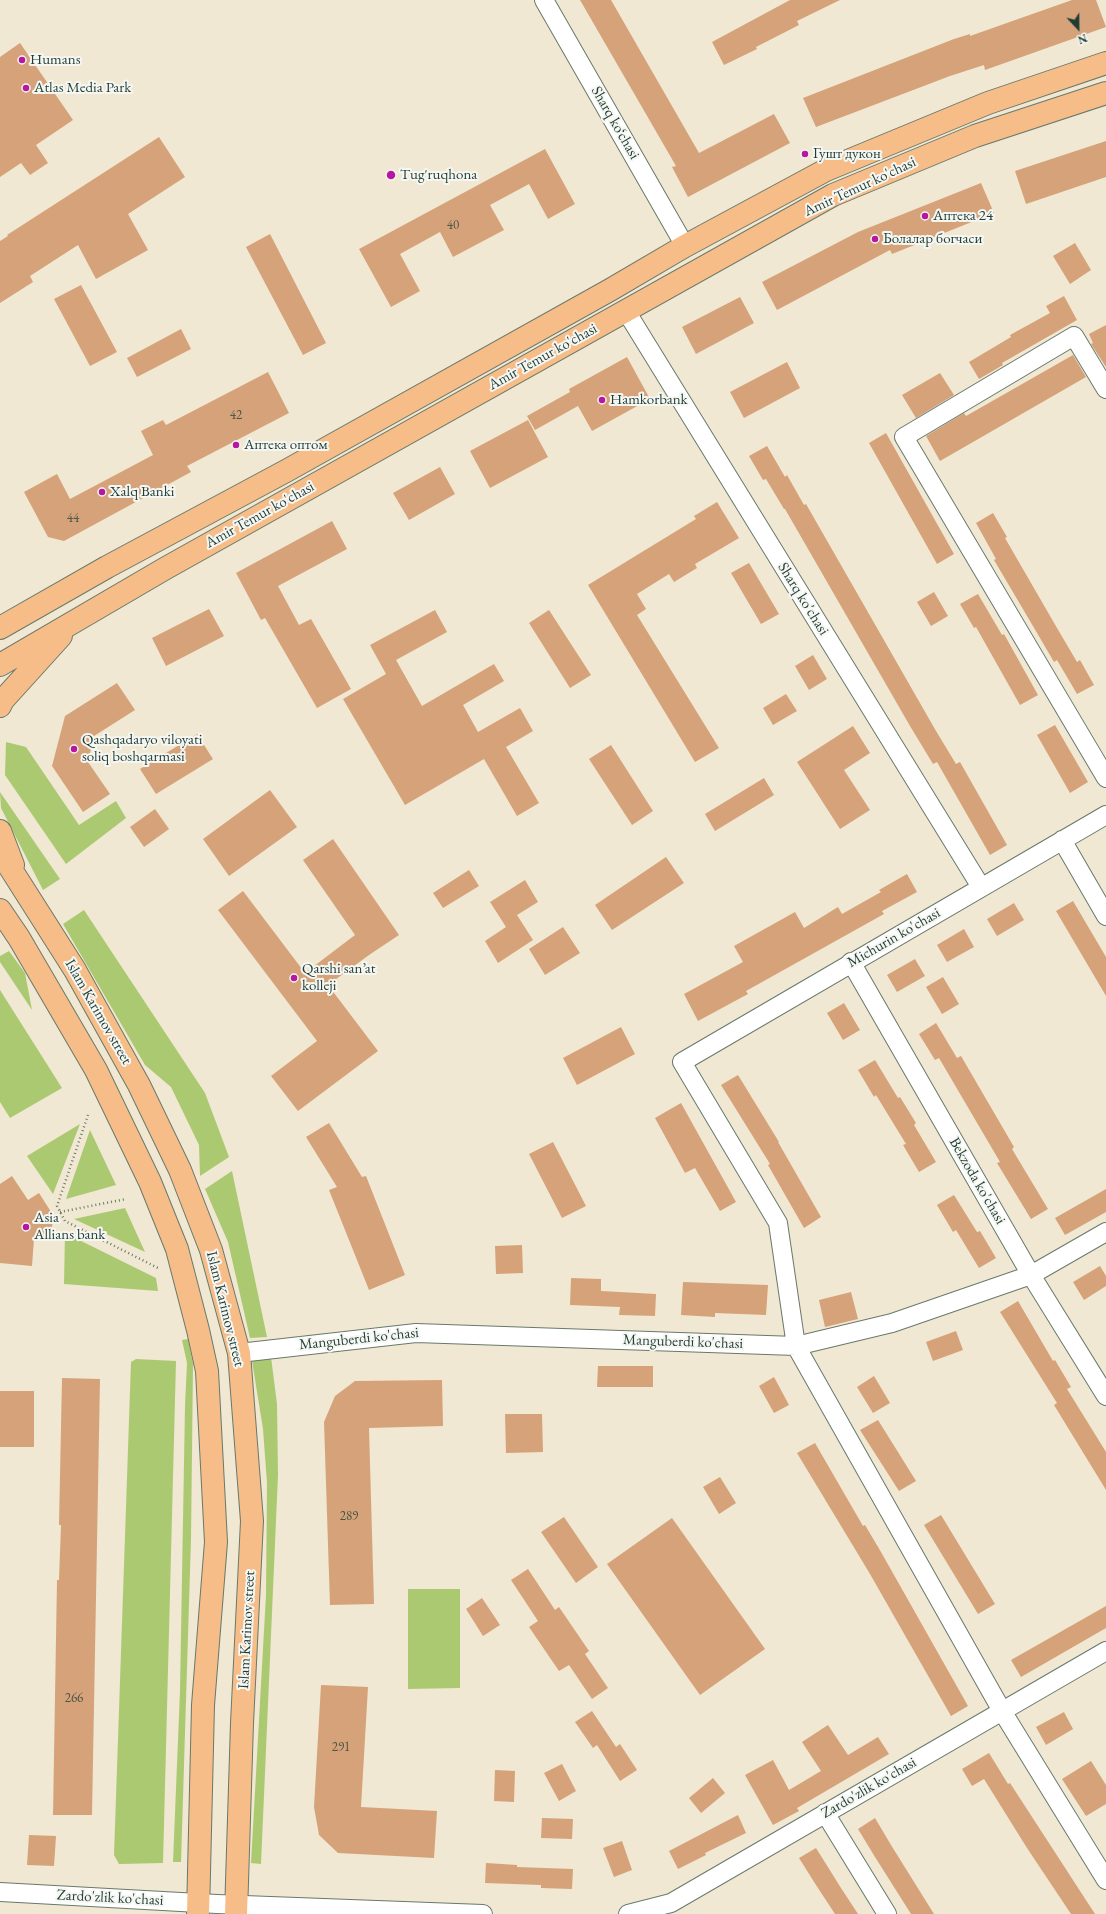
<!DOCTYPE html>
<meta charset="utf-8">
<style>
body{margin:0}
#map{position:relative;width:1106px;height:1914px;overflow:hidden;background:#f0e8d2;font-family:"EB Garamond",serif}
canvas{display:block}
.north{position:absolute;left:1058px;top:8px;width:40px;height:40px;-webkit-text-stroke:3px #f6f6f2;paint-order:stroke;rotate:158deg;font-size:11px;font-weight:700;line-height:16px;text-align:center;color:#1f3d34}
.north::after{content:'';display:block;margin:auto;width:14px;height:18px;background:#1f3d34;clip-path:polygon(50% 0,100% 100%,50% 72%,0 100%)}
</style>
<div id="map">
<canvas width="1106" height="1914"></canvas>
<div class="north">N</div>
</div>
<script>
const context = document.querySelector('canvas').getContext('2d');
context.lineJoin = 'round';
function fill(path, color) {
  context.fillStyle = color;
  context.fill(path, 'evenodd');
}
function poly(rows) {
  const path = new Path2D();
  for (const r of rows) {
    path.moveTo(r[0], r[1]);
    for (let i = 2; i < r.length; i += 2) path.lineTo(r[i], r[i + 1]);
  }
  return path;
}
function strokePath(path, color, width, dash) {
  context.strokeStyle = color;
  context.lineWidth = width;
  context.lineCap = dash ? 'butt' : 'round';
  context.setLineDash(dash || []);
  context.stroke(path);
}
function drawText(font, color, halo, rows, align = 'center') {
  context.font = font + ' "EB Garamond",serif';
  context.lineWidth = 4;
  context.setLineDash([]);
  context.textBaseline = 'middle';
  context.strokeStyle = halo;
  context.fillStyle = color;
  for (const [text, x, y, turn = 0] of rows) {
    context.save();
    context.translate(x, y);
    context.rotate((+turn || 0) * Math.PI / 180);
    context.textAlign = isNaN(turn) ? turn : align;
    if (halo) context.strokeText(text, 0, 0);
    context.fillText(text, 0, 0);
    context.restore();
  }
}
fill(poly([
 [6,742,26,747,79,825,116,801,126,818,66,864,5,775],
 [0,792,60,879,43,890,1,808],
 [84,910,205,1093,229,1157,200,1176,199,1145,171,1087,145,1065,63,924],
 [9,951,25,973,32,1010,0,962,0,956],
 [0,990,62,1088,10,1118,0,1102],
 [80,1124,53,1194,27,1156],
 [90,1130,116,1185,66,1199],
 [232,1171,267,1337,250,1338,228,1242,205,1189],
 [125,1208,145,1252,74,1219],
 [65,1233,156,1278,158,1291,64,1284],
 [188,1339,193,1364,191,1539,181,1862,173,1862,180,1691,185,1406,187,1363,182,1340],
 [271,1357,277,1404,278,1475,261,1864,251,1863,266,1595,267,1483,263,1429,252,1361],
 [136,1359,176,1361,163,1863,119,1864,114,1855,131,1362],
 [408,1589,460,1589,460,1688,408,1689]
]), '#abc971');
fill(poly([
 [580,0,611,0,699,153,774,114,790,143,688,197,672,167,676,166],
 [790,0,840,0,797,21,799,25,756,47,757,49,724,65,712,42],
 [1072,0,1096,0,1106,27,985,70,984,65,950,76,816,127,803,98,954,39,970,34,970,36],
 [20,43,73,120,36,145,48,163,30,175,21,163,0,177,0,57],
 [159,137,185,177,128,214,148,250,96,279,78,245,30,276,33,282,0,303,0,241,8,236,7,235],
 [1106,141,1106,177,1026,204,1015,171],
 [545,149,575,204,548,219,529,184,490,205,504,230,453,257,440,232,400,254,420,291,391,307,359,249],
 [981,183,994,213,892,254,890,250,777,310,762,282,858,232],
 [270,234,326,343,303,355,246,247],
 [1075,243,1091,270,1070,284,1053,256],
 [81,285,117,352,90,366,54,299],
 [1064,296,1077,320,1002,363,1003,365,979,379,969,362,1011,337,1010,335,1050,313,1046,306],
 [740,297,754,323,696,354,682,327],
 [1106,325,1106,367,1091,344,1093,343,1089,334],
 [181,329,191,349,137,377,127,358],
 [1073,355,1086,377,940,461,926,436,964,413,966,416],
 [627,357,650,399,592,431,578,406,535,430,527,416,570,392,569,389],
 [787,362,800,388,744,418,730,392],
 [268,372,289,413,187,466,191,472,64,541,48,537,24,492,57,474,70,499,153,455,141,431,163,420,166,425],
 [940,373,954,395,916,418,902,395],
 [528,420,548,457,490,488,470,451],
 [886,433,954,554,937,564,869,443],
 [767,446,785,477,787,475,804,505,806,504,936,731,956,764,960,762,1007,845,990,855,937,762,933,764,910,726,785,509,784,509,766,479,763,480,749,456],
 [440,467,455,494,409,520,393,493],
 [717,502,739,538,695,564,697,568,674,582,669,574,637,594,646,609,637,615,719,748,695,762,588,585,696,519,694,516],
 [993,513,1007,537,1005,538,1057,628,1077,662,1080,660,1094,685,1077,694,1057,660,1054,662,1030,621,994,560,996,559,976,523],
 [332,521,347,549,278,586,299,625,311,619,351,689,317,708,265,618,261,620,236,573],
 [749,563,779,614,761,624,731,573],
 [934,592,948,616,931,626,917,602],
 [978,594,1002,635,1004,634,1038,695,1020,705,976,627,974,628,960,604],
 [209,609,224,636,166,666,152,638],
 [435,610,447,632,396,660,422,706,494,664,504,681,463,705,478,732,520,708,533,731,506,747,539,803,517,816,484,759,405,805,343,699,386,674,370,645],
 [549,610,591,675,570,688,529,623],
 [813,655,827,679,809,690,795,666],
 [117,683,135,710,94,736,88,762,110,794,83,812,52,766,65,716],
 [786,694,797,711,773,725,763,708],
 [1055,725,1088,782,1070,793,1037,735],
 [853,726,870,753,844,770,870,810,840,829,797,762],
 [197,734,213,759,156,794,140,769],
 [611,745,653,811,632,825,589,759],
 [764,778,774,795,715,831,705,814],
 [270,790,297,827,229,876,203,839],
 [155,809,169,829,144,847,130,827],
 [333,839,399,935,369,955,328,985,378,1051,298,1111,271,1076,317,1041,218,910,243,891,305,973,355,935,303,860],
 [666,857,684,883,612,930,595,905],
 [469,870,479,886,443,908,433,893],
 [907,874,917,892,882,911,884,914,746,991,748,994,698,1021,684,994,743,962,734,946,795,912,804,928,838,907,842,914,881,892,879,890],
 [525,880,538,902,517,915,533,940,498,963,485,941,506,927,490,902],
 [1073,901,1106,957,1106,996,1056,911],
 [1014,903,1024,920,997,936,987,919],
 [563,927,580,953,545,975,529,949],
 [964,929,974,947,947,962,937,945],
 [915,959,925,976,897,992,887,975],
 [943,977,959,1004,942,1014,926,987],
 [844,1003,860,1030,843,1040,827,1013],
 [936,1023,957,1058,961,1056,1014,1147,1012,1149,1048,1209,1031,1219,997,1163,1000,1162,939,1058,935,1060,919,1034],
 [621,1027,635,1054,577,1085,563,1058],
 [875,1060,898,1098,900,1097,916,1123,914,1125,936,1162,919,1172,903,1145,906,1144,876,1095,874,1097,858,1070],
 [738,1075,779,1142,778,1142,821,1217,804,1228,768,1165,770,1164,721,1085],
 [681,1103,736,1202,720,1211,695,1168,685,1173,655,1118],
 [329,1123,362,1177,366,1176,405,1275,369,1290,329,1190,337,1187,306,1137],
 [553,1142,586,1206,562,1218,529,1154],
 [12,1176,28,1200,39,1193,53,1215,51,1240,34,1239,32,1266,0,1263,0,1184],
 [1106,1189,1106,1212,1065,1235,1055,1218],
 [954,1195,977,1232,980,1231,996,1258,979,1268,956,1230,953,1232,937,1205],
 [522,1245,523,1273,496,1274,495,1246],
 [1100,1266,1106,1276,1106,1286,1084,1300,1073,1282],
 [571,1278,601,1279,601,1291,656,1294,655,1316,619,1315,620,1307,570,1305],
 [683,1282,768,1285,766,1315,715,1313,715,1317,681,1315],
 [851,1292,858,1319,825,1327,819,1300],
 [1018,1301,1053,1361,1055,1360,1071,1387,1067,1389,1106,1452,1106,1490,1054,1405,1057,1403,1000,1312],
 [956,1331,963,1350,933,1361,926,1342],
 [598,1366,653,1366,653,1387,597,1387],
 [874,1376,890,1403,873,1413,857,1387],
 [774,1377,789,1405,774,1413,759,1386],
 [62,1378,100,1379,92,1815,53,1815,57,1580,59,1580,61,1525,59,1525],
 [442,1380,443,1426,369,1428,374,1604,330,1605,324,1422,335,1396,355,1381],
 [0,1391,34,1391,34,1447,0,1447],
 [505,1414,542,1414,543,1452,506,1453],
 [878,1420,916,1481,899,1491,860,1430],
 [815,1443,863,1526,865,1525,881,1552,968,1706,951,1716,870,1574,797,1453],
 [720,1477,736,1503,719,1514,703,1487],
 [941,1515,995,1604,978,1614,924,1525],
 [564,1517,598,1567,576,1583,541,1532],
 [672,1518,765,1649,700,1695,607,1564],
 [528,1569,555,1610,559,1607,589,1651,585,1654,608,1688,592,1699,569,1665,559,1671,529,1627,538,1621,511,1580],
 [482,1598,500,1625,483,1636,466,1609],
 [1106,1606,1106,1628,1021,1677,1011,1660],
 [321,1685,368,1687,361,1807,437,1811,434,1858,338,1853,319,1835,314,1807],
 [592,1711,616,1747,620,1744,637,1770,620,1781,597,1745,593,1748,575,1722],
 [1064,1712,1073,1729,1046,1745,1036,1727],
 [828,1725,848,1755,878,1737,889,1754,797,1808,799,1811,773,1825,745,1775,773,1760,789,1790,821,1771,802,1742],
 [989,1753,1008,1784,1010,1783,1095,1914,1071,1914,1027,1848,984,1779,972,1786,962,1769],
 [1091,1761,1106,1785,1106,1804,1086,1816,1062,1779],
 [562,1764,576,1791,559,1801,544,1773],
 [495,1770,515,1771,514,1802,494,1801],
 [713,1778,725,1793,701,1813,689,1798],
 [738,1815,746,1833,705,1853,706,1855,678,1869,669,1851],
 [542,1818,573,1819,572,1839,541,1838],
 [875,1818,891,1845,934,1914,911,1914,875,1857,858,1829],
 [29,1835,56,1836,54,1866,27,1865],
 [622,1841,632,1870,614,1877,603,1848],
 [816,1848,841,1888,858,1914,835,1914,816,1885,799,1858],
 [486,1863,517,1865,517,1867,573,1869,572,1889,541,1888,541,1885,485,1883]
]), '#d5a27a');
const minor = poly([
 [544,0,685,246],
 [626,311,981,887],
 [1106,389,1074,336,904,437,1106,778],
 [1106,815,682,1062,778,1223,796,1346,1002,1711,1106,1880],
 [1062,840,1106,916],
 [851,962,1031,1275,1106,1396],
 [239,1353,416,1333,796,1346,892,1323,1031,1275,1106,1232],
 [825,1813,887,1914],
 [0,1892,217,1904,483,1914],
 [628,1914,671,1903,1106,1651]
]);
const major = poly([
 [0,628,107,567,286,471,610,290,685,246,826,170,988,103,1106,63],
 [0,665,166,568,833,195,975,136,1106,93],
 [0,706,3,700,61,636],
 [0,831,13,865],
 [0,852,75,970,139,1085,180,1170,211,1250,239,1353,252,1521,242,1723,236,1914],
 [0,910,19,938,96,1070,150,1182,177,1249,198,1330,207,1371,216,1542,203,1705,198,1914]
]);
strokePath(minor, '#68796b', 20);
strokePath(major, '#68796b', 24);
strokePath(poly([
 [88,1115,57,1206,65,1221,158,1268],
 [60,1212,126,1199]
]), '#68796b', 2.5, [1, 3]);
strokePath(minor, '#fff', 18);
strokePath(major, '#f7bd88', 22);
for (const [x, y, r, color] of [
 [22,60,4,"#b5179e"],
 [26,88,4,"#b5179e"],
 [805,154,4,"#b5179e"],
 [391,175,5,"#b5179e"],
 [925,216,4,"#b5179e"],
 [875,239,4,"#b5179e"],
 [602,400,4,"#b5179e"],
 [236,445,4,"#b5179e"],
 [102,492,4,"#b5179e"],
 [74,749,4,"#b5179e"],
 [294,978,4,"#b5179e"],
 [26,1227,4,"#b5179e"]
]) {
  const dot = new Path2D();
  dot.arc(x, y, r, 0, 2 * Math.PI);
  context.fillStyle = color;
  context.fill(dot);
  strokePath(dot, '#f6f6f2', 1.5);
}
drawText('13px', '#4c5646', null, [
 ["40",453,225],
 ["42",236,415],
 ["44",73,518],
 ["289",349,1516],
 ["266",74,1698],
 ["291",341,1747]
]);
drawText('15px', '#1f3d34', '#f6f6f2', [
 ["Humans",30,60],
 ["Atlas Media Park",34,88],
 ["Гушт дукон",813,154],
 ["Tug'ruqhona",400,175],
 ["Аптека 24",933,216],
 ["Болалар богчаси",883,239],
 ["Hamkorbank",610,400],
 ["Аптека оптом",244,445],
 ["Xalq Banki",110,492],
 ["Qashqadaryo viloyati",82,740],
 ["soliq boshqarmasi",82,757],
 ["Qarshi san’at",302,969],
 ["kolleji",302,986],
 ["Asia",34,1218],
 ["Allians bank",34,1235]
], 'left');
drawText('15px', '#1f3d34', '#f6f6f2', [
 ["Sharq ko‘chasi",615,123,60],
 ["Amir Temur ko'chasi",860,187,-25],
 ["Amir Temur ko'chasi",543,357,-29],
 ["Amir Temur ko'chasi",260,515,-29],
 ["Sharq ko'chasi",803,599,58],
 ["Michurin ko'chasi",894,938,-30],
 ["Islam Karimov street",98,1012,60],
 ["Bekzoda ko'chasi",977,1181,60],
 ["Islam Karimov street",225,1309,76],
 ["Manguberdi ko'chasi",359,1339,-6],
 ["Manguberdi ko'chasi",683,1342,2],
 ["Islam Karimov street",247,1630,-87],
 ["Zardo'zlik ko'chasi",869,1788,-30],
 ["Zardo'zlik ko'chasi",110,1898,3]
]);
</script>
